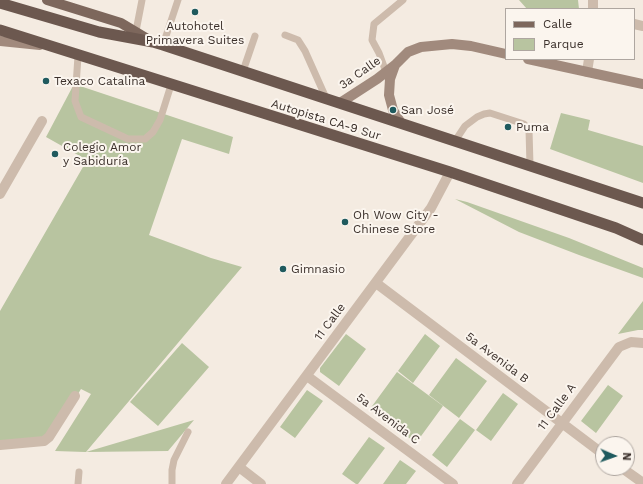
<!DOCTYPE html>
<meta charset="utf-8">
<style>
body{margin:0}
#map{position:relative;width:643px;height:484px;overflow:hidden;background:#f4ebe1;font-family:"Work Sans",sans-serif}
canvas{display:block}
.legend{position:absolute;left:505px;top:8px;width:130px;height:52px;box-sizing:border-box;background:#fbf5ee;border:1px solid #aea6a0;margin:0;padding:5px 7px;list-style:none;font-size:12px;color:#3b302b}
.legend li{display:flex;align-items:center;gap:8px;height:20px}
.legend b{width:20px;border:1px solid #aea6a0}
.north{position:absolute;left:595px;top:436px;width:40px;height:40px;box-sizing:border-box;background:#fbf5ee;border:1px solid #aea6a0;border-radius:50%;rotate:92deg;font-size:11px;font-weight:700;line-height:16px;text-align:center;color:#3b302b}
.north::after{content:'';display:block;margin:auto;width:14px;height:18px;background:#1f5a5e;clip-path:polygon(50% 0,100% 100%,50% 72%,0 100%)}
</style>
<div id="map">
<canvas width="643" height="484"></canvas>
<ul class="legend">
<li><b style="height:5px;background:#7d675c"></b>Calle</li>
<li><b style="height:11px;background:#b8c4a0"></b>Parque</li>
</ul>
<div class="north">N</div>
</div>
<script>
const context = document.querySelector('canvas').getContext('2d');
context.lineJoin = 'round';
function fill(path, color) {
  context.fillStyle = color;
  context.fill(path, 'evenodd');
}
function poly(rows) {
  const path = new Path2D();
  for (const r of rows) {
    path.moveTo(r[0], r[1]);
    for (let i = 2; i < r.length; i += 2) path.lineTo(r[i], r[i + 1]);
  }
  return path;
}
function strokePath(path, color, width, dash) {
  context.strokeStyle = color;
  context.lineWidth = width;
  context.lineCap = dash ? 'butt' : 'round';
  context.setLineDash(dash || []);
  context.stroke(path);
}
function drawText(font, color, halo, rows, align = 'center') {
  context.font = font + ' "Work Sans",sans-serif';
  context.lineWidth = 4;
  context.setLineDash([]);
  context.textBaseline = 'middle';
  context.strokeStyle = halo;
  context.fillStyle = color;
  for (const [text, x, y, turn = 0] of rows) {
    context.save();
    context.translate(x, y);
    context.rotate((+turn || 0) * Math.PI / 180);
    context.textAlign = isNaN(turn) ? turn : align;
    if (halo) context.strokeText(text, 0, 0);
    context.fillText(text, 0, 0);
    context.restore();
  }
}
fill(poly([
 [519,0,578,0,579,9,527,9],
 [74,84,233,137,229,154,182,139,149,235,211,258,242,267,86,452,194,420,168,451,85,452,55,451,91,394,81,389,49,442,0,443,0,311,87,160,46,137],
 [561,113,590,120,588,130,643,146,643,183,550,149],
 [455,199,467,202,569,238,643,268,643,278,579,255,519,232],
 [643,301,643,330,638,330,618,334],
 [346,334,366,349,339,386,320,372,320,368],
 [425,334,440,346,413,383,398,371],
 [182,343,209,367,158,426,130,402],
 [456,358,487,381,459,418,429,395],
 [397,372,443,406,416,443,370,409],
 [608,385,623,396,596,433,581,421],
 [307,390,323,401,295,438,280,427],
 [503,393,518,404,491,441,476,430],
 [460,419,475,430,447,467,432,455],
 [369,437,385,448,358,484,356,484,342,474],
 [400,460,416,471,406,484,383,484]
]), '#b8c4a0');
strokePath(poly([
 [136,31,142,0],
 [285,35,298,40,305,51,326,98],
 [163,45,178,0],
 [78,56,75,101,81,117,128,139,145,139,153,132,160,120,171,85],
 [243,71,255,36],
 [386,72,379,53,372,40,374,24,403,0],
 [455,141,465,126,477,117,484,114,490,113,524,124,529,130,530,165],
 [78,484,79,472],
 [172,484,172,470,174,460,188,432]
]), '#cdbbac', 7);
strokePath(poly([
 [593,0,593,9],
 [634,24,643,26],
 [587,72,589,59],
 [0,194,42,121],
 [376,283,603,454],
 [307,376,453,484],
 [0,445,44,441,49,437,75,396],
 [239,467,261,484],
 [622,468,643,483],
 [226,484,431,208,450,172],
 [517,484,619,347,631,342,643,343]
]), '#cdbbac', 10);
strokePath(poly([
 [0,41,40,45],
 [528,59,643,84],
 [395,65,390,79,389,95,393,110,401,123],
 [340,103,377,79,395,65,408,52,421,47,452,44,471,46,506,54]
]), '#a18a7d', 10);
strokePath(poly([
 [47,0,121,23,151,41]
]), '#7d675c', 10);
strokePath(poly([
 [0,3,99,32,153,42,163,45,643,203],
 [0,30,450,172,616,228,643,240]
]), '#6c584f', 11);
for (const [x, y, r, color] of [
 [195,12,4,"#1f5a5e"],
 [46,81,4,"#1f5a5e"],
 [393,110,4,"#1f5a5e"],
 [508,127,4,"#1f5a5e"],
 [55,154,4,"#1f5a5e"],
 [345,222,4,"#1f5a5e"],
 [283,269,4,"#1f5a5e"]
]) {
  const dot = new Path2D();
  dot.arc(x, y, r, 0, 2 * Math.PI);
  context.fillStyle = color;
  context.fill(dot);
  strokePath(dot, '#fbf5ee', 1.5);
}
drawText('12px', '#3b302b', '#fbf5ee', [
 ["Autohotel",195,26,"center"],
 ["Primavera Suites",195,40,"center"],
 ["Texaco Catalina",54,81],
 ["San José",401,110],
 ["Puma",516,127],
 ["Colegio Amor",63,147],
 ["y Sabiduría",63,161],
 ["Oh Wow City -",353,215],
 ["Chinese Store",353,229],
 ["Gimnasio",291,269]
], 'left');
drawText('12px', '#3b302b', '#fbf5ee', [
 ["3a Calle",360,73,-35],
 ["Autopista CA-9 Sur",326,120,17],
 ["11 Calle",330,322,-53],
 ["5a Avenida B",497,358,37],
 ["11 Calle A",557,407,-53],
 ["5a Avenida C",388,419,37]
]);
</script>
